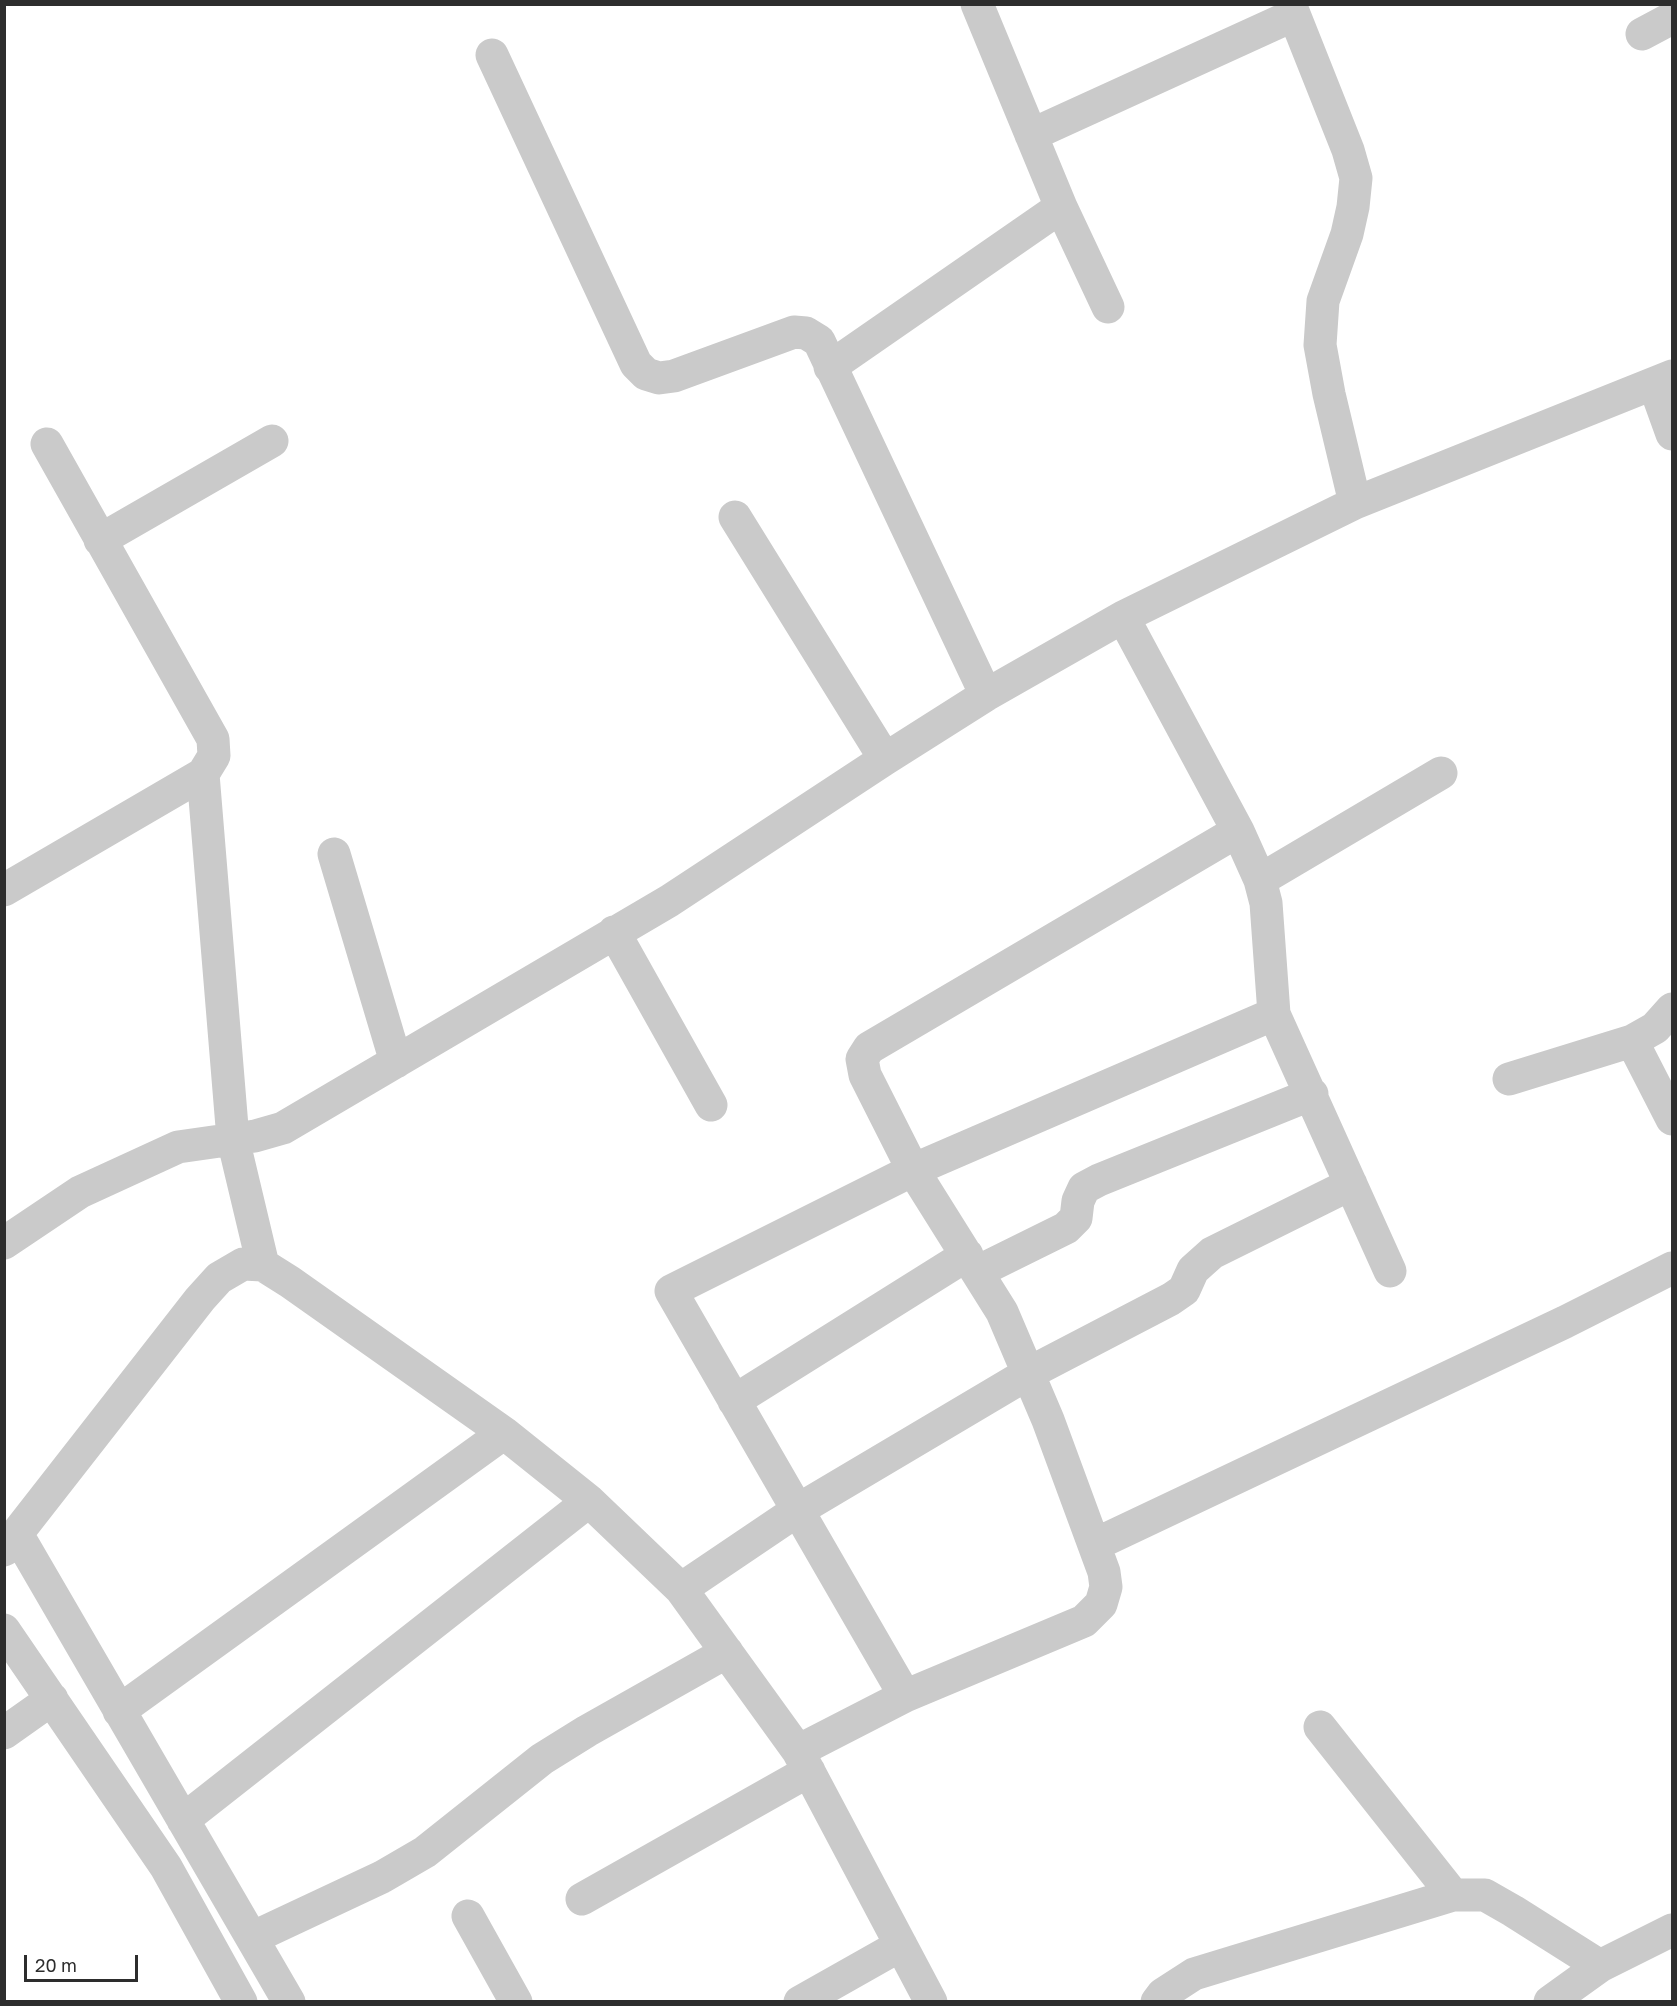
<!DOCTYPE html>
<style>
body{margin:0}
#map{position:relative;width:1677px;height:2006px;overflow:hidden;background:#fff;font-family:"Golos Text",sans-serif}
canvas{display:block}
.frame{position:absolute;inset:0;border:6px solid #2d2d2d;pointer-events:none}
.scale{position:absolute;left:24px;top:1955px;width:114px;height:27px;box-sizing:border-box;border:3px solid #2d2d2d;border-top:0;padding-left:8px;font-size:18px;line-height:21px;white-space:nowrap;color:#2d2d2d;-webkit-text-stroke:4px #fff;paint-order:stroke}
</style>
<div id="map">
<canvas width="1677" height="2006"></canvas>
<div class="frame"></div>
<div class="scale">20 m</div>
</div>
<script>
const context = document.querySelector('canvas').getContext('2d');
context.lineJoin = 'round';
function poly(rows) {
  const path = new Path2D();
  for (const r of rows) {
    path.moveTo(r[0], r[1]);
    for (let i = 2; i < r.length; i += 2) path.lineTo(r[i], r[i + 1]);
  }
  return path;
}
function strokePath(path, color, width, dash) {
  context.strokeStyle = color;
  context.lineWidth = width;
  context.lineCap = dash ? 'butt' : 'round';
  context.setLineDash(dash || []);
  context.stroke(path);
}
strokePath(poly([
 [977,4,1061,207,1108,307],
 [1290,4,1348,150,1356,178,1353,207,1347,234,1323,301,1320,345,1329,394,1355,503],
 [1642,34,1672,18],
 [492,55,636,364,646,374,659,378,674,376,794,332,806,333,819,341,986,695],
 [1031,135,1294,15],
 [830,367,1061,207],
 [1654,384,1672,434],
 [735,517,885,759],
 [100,540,272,441],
 [1123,617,1238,831,1260,880,1266,903,1274,1014,1390,1271],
 [203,774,233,1139,263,1265],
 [334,854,396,1062],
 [1260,880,1441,773],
 [4,890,203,774,214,756,213,739,47,444],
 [614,932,711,1105],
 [1632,1041,1672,1119],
 [1509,1079,1632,1041,1655,1028,1672,1009],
 [4,1243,80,1192,178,1147,255,1136,283,1128,669,901,885,759,986,695,1123,617,1355,503,1672,376],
 [977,1272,1066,1228,1076,1218,1078,1201,1084,1188,1099,1180,1312,1094],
 [734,1401,967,1255],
 [17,1534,289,2002],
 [1094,1545,1565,1322,1672,1268],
 [4,1550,200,1299,219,1278,243,1264,263,1265,290,1282,504,1433,589,1501,681,1589,798,1751,931,2002],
 [681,1589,798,1510,1029,1373,1171,1299,1184,1290,1193,1270,1212,1253,1351,1184],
 [4,1630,166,1867,241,2002],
 [905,1696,671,1291,913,1170,1274,1014],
 [119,1711,504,1433],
 [1320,1727,1453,1895],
 [4,1733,52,1699],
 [798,1751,905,1696,1084,1621,1101,1604,1106,1587,1104,1572,1048,1420,1002,1312,913,1170,865,1075,862,1059,869,1048,1238,831],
 [183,1820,589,1501],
 [582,1899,809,1771],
 [468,1916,516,2002],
 [252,1938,382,1877,425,1852,542,1759,587,1731,727,1652],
 [800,2002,901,1945],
 [1157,2002,1163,1994,1194,1974,1453,1895,1485,1895,1513,1911,1600,1966],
 [1550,2002,1600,1966,1672,1930]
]), '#cacaca', 33);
</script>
